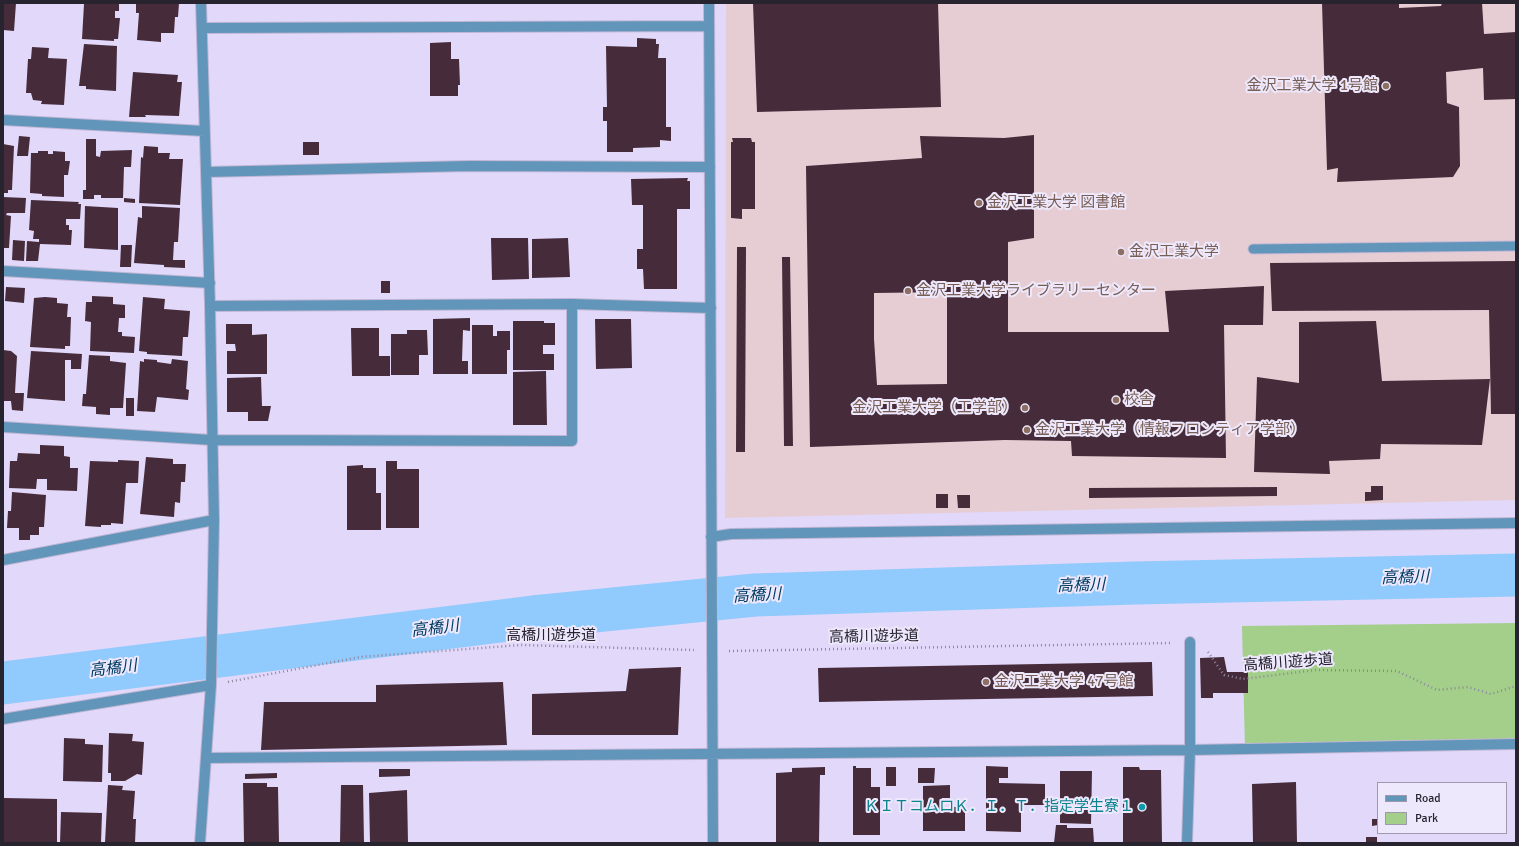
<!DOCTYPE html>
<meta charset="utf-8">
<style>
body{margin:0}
#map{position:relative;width:1519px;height:846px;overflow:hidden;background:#e2d8fa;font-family:Signika,sans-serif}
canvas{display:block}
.frame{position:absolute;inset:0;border:4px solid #27232f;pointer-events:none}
.legend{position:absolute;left:1377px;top:782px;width:130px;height:52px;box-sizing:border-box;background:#ede8fc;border:1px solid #9e99aa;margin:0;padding:5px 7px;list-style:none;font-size:12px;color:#27232f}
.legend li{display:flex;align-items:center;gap:8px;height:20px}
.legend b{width:20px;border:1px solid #9e99aa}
</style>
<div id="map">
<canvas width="1519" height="846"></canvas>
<div class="frame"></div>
<ul class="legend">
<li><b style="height:5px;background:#6195ba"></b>Road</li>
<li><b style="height:11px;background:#a3cf8a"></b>Park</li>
</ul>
</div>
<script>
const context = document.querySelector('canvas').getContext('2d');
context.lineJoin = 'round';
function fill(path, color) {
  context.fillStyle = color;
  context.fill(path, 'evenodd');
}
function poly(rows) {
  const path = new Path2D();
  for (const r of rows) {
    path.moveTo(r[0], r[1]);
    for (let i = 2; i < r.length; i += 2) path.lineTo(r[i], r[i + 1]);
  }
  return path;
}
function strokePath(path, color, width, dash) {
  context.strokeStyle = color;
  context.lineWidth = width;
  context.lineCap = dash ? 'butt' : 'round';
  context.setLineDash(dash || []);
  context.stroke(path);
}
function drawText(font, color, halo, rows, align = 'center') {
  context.font = font + ' Signika,"Noto Sans JP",sans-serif';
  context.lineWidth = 4;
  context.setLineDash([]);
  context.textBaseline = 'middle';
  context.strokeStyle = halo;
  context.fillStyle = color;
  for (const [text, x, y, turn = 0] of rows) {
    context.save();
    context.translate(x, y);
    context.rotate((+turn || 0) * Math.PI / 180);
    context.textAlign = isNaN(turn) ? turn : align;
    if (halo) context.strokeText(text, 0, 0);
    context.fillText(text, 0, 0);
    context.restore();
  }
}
fill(poly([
 [726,3,1516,3,1516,500,725,518]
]), '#e6cdd3');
fill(poly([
 [1516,623,1516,744,1245,749,1242,626]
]), '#a3cf8a');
strokePath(poly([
 [3,683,533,617,755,595,1135,583,1516,575]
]), '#91cafc', 43);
fill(poly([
 [3,3,16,3,14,31,3,30],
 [90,3,119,3,119,11,115,11,115,18,120,18,118,39,114,39,114,41,82,39,84,4],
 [136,3,179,3,178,17,175,17,174,33,161,33,161,42,137,40,139,13,136,13],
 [753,3,938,3,941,107,757,112],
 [1322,3,1399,3,1399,8,1441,6,1442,3,1482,3,1484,34,1516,32,1516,99,1484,100,1483,68,1446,72,1447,103,1459,107,1460,166,1453,177,1337,182,1338,168,1327,170],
 [637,38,656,39,656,44,659,44,658,58,666,58,666,127,671,127,671,141,660,140,660,147,633,148,633,152,607,152,607,121,603,121,603,107,607,107,606,46,637,47],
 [451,42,451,59,459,59,460,85,458,85,458,96,430,96,430,43],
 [84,44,117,46,116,91,86,89,86,86,79,86],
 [32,47,49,48,48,58,67,59,64,105,41,104,42,101,33,100,31,93,26,93,28,59,31,59],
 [133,72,178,75,177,82,182,82,179,116,145,115,146,117,129,117],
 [1034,135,1034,238,1008,242,1008,332,1169,332,1165,291,1264,286,1263,325,1224,325,1226,458,1072,456,1071,441,1005,440,810,447,806,166,922,158,920,136,1004,138],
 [947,292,947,384,877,385,874,339,874,293],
 [19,136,30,137,28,156,17,156],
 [732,138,751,138,752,142,755,142,755,209,742,209,742,219,731,218,731,142,733,142],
 [86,139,96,139,96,156,100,157,101,151,132,150,131,167,124,167,123,198,101,198,101,195,94,195,94,199,83,199,83,190,86,190],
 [303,142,319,142,319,155,303,155],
 [3,144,14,146,12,190,8,190,8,193,3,193],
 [144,146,158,147,158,153,170,153,169,159,183,159,180,205,139,203,141,157,143,158],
 [38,151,48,151,48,154,53,154,53,151,65,152,65,161,70,161,68,175,64,175,64,197,42,196,42,194,30,193,31,153,38,153],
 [688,178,687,181,690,181,690,209,677,209,677,289,644,289,643,269,637,269,637,249,643,249,643,205,632,205,631,179],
 [3,197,26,198,25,213,7,213,6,215,11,216,9,248,3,248],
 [124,198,135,199,135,203,124,202],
 [31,200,79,202,78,204,81,204,80,219,66,219,66,225,69,225,69,230,72,230,71,245,40,244,38,261,26,261,27,241,39,242,39,239,33,239,34,231,29,230],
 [85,206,118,208,118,250,84,248],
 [142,206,180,208,178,242,174,242,173,260,185,260,185,268,164,267,164,265,134,263,138,217,142,218],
 [491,238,528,238,529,279,492,280],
 [568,238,570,277,532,278,532,239],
 [13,240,25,241,24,261,12,260],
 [121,245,132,245,131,267,120,267],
 [737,247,746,247,745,452,736,452],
 [782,257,790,257,793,446,784,446],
 [1516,261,1516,414,1491,414,1489,310,1272,311,1270,263],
 [381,281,390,281,390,293,381,293],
 [6,287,25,288,24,303,5,301],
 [92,296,113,297,113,304,125,305,125,318,119,318,118,332,122,332,122,336,135,337,134,353,90,351,91,322,85,321,86,302,92,302],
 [45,297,57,298,57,303,68,304,67,317,71,317,70,346,65,346,65,349,30,347,34,298],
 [143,297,165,299,164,309,190,311,188,337,183,337,182,356,147,354,147,352,139,351],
 [470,318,470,331,463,330,462,361,468,361,468,374,433,374,433,319],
 [595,319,631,319,632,368,596,369],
 [513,321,544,321,544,323,555,323,555,345,543,345,543,354,554,354,554,370,513,370],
 [1376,321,1382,381,1490,379,1482,445,1381,444,1380,459,1329,461,1330,474,1254,472,1257,377,1299,383,1299,322],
 [226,324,252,324,252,335,267,334,267,374,227,374,227,351,236,351,235,344,226,344],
 [472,325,493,325,493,336,497,336,497,331,510,331,510,350,507,350,507,374,472,374],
 [351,328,379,328,379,356,390,356,390,376,352,376],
 [407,330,427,330,428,355,419,355,419,375,391,375,391,334,407,334],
 [3,350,11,351,17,356,15,393,24,393,23,411,12,410,11,401,3,401],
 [31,351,82,354,81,369,71,369,71,360,65,360,65,401,27,398],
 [89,355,110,356,110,361,126,363,123,408,110,408,110,415,96,414,96,407,82,406,83,394,86,394],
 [144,359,157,360,157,362,171,364,172,359,188,361,186,389,189,390,188,400,157,397,155,412,137,411,140,361,144,362],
 [546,371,547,425,513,425,513,372],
 [261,377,262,406,271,406,268,421,248,421,248,412,227,412,227,378],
 [126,398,134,398,134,416,126,416],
 [40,445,64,446,64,456,70,457,70,468,78,468,77,491,47,490,47,479,37,479,36,489,9,488,10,461,17,461,18,453,40,454],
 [146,457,173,459,173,464,186,464,185,482,181,482,180,503,175,502,174,517,140,514],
 [118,460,139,461,138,483,126,483,123,524,111,523,111,525,101,525,101,527,85,526,90,461,118,462],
 [386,461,397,461,397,469,419,469,419,528,386,528],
 [363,465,363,468,376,468,376,493,381,493,381,530,347,530,347,466],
 [1371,486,1383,486,1383,500,1365,501,1365,492,1371,492],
 [1277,487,1277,496,1089,498,1089,488],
 [12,492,46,495,44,527,39,527,39,535,30,535,30,540,19,540,19,528,7,528,8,511,11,511],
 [936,494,948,494,948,508,936,508],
 [957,495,970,495,970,508,958,508],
 [1224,657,1227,672,1248,672,1248,693,1213,693,1213,698,1201,698,1200,658],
 [1152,662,1153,696,819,702,818,668],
 [681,667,678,735,532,735,532,694,626,691,629,669],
 [503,682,507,745,261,750,264,702,376,702,376,685],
 [109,733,133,734,132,741,144,742,142,775,137,774,125,781,111,781,111,773,108,773],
 [64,738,85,739,85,744,103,745,102,782,63,781],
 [853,766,856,766,856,768,871,768,871,787,880,787,880,835,853,835],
 [986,766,1008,767,1008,778,999,778,999,783,1045,784,1045,805,1021,805,1021,832,986,831],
 [825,767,825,775,820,775,819,843,776,843,776,773,792,772,792,768],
 [886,767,896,767,896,786,886,786],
 [1123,767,1139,767,1140,770,1161,770,1162,843,1123,843],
 [918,768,935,768,934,783,918,783],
 [379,769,410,769,410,776,379,777],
 [1060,771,1092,771,1091,824,1060,823],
 [277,773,277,778,245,779,245,774],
 [1296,782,1297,843,1253,843,1252,784],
 [243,783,267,783,267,787,278,787,279,843,244,843],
 [108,785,123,786,122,790,135,791,133,819,136,819,135,843,105,843],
 [341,785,363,785,364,843,340,843],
 [950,785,950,798,942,798,942,807,965,807,965,831,923,831,923,786],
 [407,790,408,843,370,843,369,793],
 [4,798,57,799,57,843,3,843],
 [61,812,102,813,101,843,60,843],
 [1372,819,1378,819,1378,825,1372,826],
 [1056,825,1067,825,1067,828,1093,828,1094,843,1054,843],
 [1366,837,1377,837,1377,843,1366,843]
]), '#462b3a');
const lane = poly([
 [1253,249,1516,246]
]);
const street = poly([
 [709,3,713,843],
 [203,28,709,26],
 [3,120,204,131],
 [206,172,469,166,710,167],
 [3,271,210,283],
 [210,306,572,304],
 [3,427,212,440,572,441,572,304,711,308],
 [711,537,731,534,1516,523],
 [3,560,214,520],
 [3,719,211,685],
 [206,758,1190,750,1190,642],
 [200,843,211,685,214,520,210,306,201,3],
 [1187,843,1190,750,1516,744]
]);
strokePath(lane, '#c0b7d5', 11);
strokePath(street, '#c0b7d5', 12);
strokePath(poly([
 [729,651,1172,643],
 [1208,652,1224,675,1243,679,1316,670,1397,671,1437,690,1468,687,1491,694,1516,686],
 [228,682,360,657,521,645,694,650]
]), '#8d869e', 2.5, [1, 3]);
strokePath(lane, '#6195ba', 9);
strokePath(street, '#6195ba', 10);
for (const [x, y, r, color] of [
 [1386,86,4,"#8d6e63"],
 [979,203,4,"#8d6e63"],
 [1121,252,4,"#8d6e63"],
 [908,291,4,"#8d6e63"],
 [1116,400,4,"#8d6e63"],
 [1025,408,4,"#8d6e63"],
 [1027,430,4,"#8d6e63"],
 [986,682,4,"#8d6e63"],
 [1142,807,4,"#0f9aa8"]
]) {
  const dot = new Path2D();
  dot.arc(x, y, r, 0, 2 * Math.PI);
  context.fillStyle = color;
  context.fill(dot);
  strokePath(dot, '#ede8fc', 1.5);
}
drawText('15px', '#785e54', '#ede8fc', [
 ["金沢工業大学 1号館",1378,86,"right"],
 ["金沢工業大学 図書館",987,203],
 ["金沢工業大学",1129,252],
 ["金沢工業大学ライブラリーセンター",916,291],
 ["校舎",1124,400],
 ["金沢工業大学（工学部）",1017,408,"right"],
 ["金沢工業大学（情報フロンティア学部）",1035,430],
 ["金沢工業大学 47号館",994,682]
], 'left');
drawText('15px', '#27232f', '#ede8fc', [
 ["高橋川遊歩道",551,636],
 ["高橋川遊歩道",874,637,-1],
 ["高橋川遊歩道",1288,663,-4]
]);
drawText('15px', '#0d838f', '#ede8fc', [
 ["ＫＩＴコムロＫ．Ｉ．Ｔ．指定学生寮１",1134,807]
], 'right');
drawText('italic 16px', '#003b62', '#ede8fc', [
 ["高橋川",1405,578,-2],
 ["高橋川",1081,586,-2],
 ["高橋川",757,596,-3],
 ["高橋川",435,629,-7],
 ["高橋川",113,669,-7]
]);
</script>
